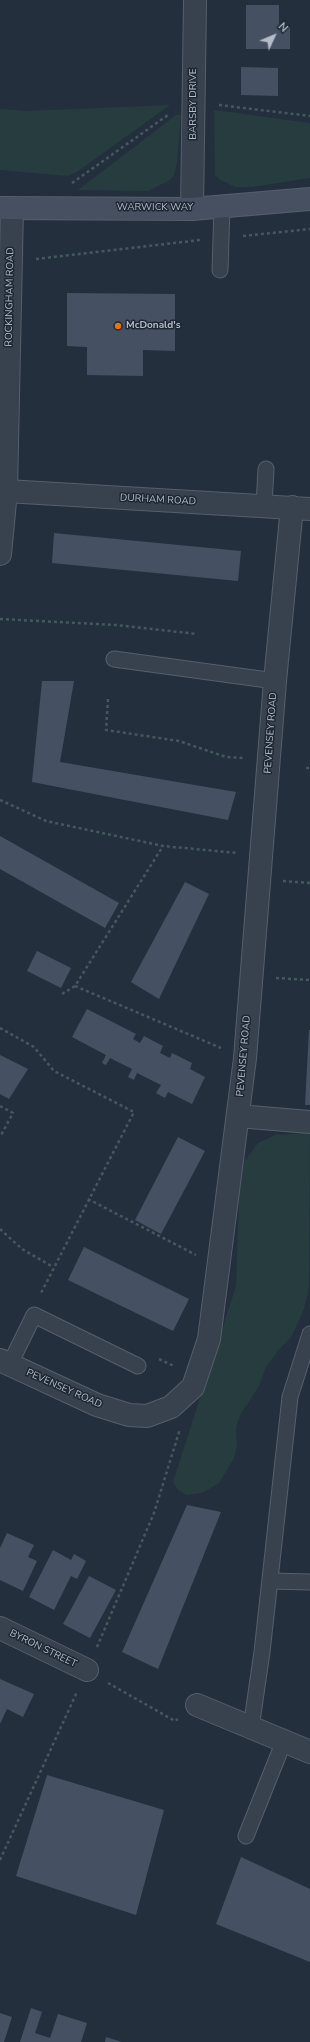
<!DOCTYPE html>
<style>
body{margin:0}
#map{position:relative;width:310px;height:2042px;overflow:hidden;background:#242f3e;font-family:"Nunito Sans",sans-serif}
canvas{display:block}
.north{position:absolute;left:254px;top:16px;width:40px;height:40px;-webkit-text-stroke:3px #1d2633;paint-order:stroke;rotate:46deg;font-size:11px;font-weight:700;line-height:16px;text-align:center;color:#b4bcc9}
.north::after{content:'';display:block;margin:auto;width:14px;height:18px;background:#b4bcc9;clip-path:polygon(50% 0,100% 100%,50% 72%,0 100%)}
</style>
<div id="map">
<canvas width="310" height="2042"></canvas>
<div class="north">N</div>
</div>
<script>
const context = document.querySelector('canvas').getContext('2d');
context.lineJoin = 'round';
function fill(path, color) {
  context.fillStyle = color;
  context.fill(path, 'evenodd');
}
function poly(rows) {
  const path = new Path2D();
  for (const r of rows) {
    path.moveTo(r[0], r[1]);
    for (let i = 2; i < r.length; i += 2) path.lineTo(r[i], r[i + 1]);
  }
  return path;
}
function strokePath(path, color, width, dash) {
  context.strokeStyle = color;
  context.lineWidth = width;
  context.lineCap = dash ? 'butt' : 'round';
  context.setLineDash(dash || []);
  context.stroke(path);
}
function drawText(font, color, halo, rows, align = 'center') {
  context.font = font + ' "Nunito Sans",sans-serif';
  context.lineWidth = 3;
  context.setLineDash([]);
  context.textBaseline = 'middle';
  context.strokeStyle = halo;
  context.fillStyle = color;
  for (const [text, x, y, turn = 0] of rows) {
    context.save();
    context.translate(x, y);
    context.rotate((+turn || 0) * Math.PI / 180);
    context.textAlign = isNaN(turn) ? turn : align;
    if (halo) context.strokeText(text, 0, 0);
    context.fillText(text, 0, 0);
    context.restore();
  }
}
fill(poly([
 [170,105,77,172,68,176,0,170,0,109,28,111],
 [214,110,310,123,310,178,252,187,236,187,220,180,215,175],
 [176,115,181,115,177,163,174,175,170,180,148,191,78,190],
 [310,1133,309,1286,304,1309,292,1336,277,1352,266,1367,259,1386,240,1415,236,1428,237,1445,234,1458,219,1483,202,1493,186,1495,178,1490,173,1482,236,1286,240,1167,258,1143,275,1135]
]), '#263c3f');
fill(poly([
 [246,5,279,5,279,27,290,27,290,49,246,49],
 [241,67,278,68,278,96,241,95],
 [67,293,175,294,175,351,143,350,143,376,87,375,87,347,67,346],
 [54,533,241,551,238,581,52,563],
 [42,681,74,681,60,762,236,792,228,820,32,782],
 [0,836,119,903,105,928,0,869],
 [185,882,209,894,159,999,131,982],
 [37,951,71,968,61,988,27,971],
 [87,1009,136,1034,133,1039,140,1043,144,1036,163,1046,160,1053,170,1058,172,1053,192,1063,190,1069,205,1077,192,1104,168,1092,165,1098,156,1093,161,1085,137,1073,134,1080,128,1077,132,1069,110,1058,106,1065,102,1063,106,1055,72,1037],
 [309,1030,310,1030,310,1105,305,1105],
 [0,1055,28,1069,9,1099,0,1094],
 [178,1137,205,1151,161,1234,135,1220],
 [84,1247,189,1299,173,1331,68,1280],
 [187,1505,221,1512,158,1669,122,1652],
 [7,1533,34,1545,28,1557,37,1561,23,1591,0,1580,0,1548],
 [53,1550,71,1560,74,1554,86,1561,77,1579,71,1576,54,1610,29,1597],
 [89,1576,116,1590,90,1638,63,1624],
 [0,1679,34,1694,23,1717,7,1709,0,1724],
 [47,1775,164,1810,136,1915,16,1876],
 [241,1857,310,1889,310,1962,216,1924],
 [31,2008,42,2012,35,2033,50,2038,58,2014,87,2023,81,2042,20,2042],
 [0,2013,12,2017,4,2042,0,2042],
 [106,2037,122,2042,105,2042]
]), '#455162');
const lane = poly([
 [220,270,222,207],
 [264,505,266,469],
 [114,659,275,681],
 [10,1364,34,1315,138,1366],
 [270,1581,310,1582],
 [251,1728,262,1652,290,1397,310,1334],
 [246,1836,284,1741]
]);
const street = poly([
 [192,209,195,0],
 [6,491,310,509],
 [0,554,6,491,12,208],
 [238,1116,310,1122],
 [0,1360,97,1405,129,1415,147,1416,171,1407,193,1387,209,1339,245,1058,275,681,292,507],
 [0,1628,87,1670],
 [197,1705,310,1752]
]);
const secondary = poly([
 [0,208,192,209,310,199]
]);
strokePath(lane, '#565f6c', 17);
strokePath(street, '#565f6c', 24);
strokePath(secondary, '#565f6c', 24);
strokePath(poly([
 [219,105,310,116],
 [72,183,168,115],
 [243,236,310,229],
 [36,259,200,240],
 [0,619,116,625,197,634],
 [108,699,106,730,179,741,226,757,244,758],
 [306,768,310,768],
 [0,800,46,821,163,846,237,853],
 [283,881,310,883],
 [276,978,310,980],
 [75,986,221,1048],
 [62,994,75,986,163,846],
 [0,1028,34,1047,54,1071,134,1112,40,1295],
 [0,1106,13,1113,0,1137],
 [88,1199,196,1255],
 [0,1229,22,1249,53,1267],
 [159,1359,174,1366],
 [97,1647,154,1513,180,1429],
 [108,1683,175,1721,178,1719],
 [0,1860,77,1692]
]), '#44595c', 2.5, [3, 3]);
strokePath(lane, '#38414e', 15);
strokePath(street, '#38414e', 22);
strokePath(secondary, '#465061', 22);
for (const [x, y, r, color] of [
 [118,326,4,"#e8710a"]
]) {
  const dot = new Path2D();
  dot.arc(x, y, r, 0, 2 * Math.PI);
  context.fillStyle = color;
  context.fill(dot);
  strokePath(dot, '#1d2633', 1.5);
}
drawText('10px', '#b4bcc9', '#1d2633', [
 ["BARSBY DRIVE",194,104,-90],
 ["WARWICK WAY",155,208],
 ["ROCKINGHAM ROAD",10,297,-89],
 ["DURHAM ROAD",158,500,3],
 ["PEVENSEY ROAD",271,733,-86],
 ["PEVENSEY ROAD",244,1056,-85],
 ["PEVENSEY ROAD",64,1389,24],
 ["BYRON STREET",43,1649,26]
]);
drawText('bold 10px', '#b4bcc9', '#1d2633', [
 ["McDonald's",126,326]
], 'left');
</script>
